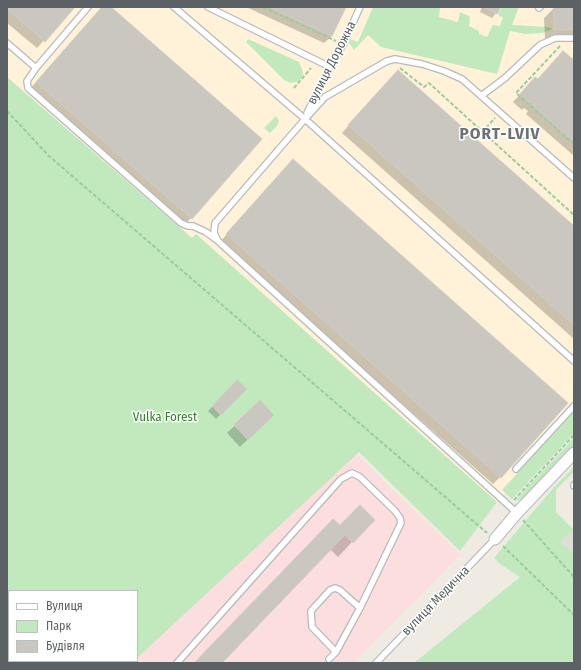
<!DOCTYPE html>
<meta charset="utf-8">
<style>
body{margin:0}
#map{position:relative;width:581px;height:670px;overflow:hidden;background:#efebe3;font-family:"Fira Sans Condensed",sans-serif}
canvas{display:block}
.frame{position:absolute;inset:0;border:8px solid #5b6165;pointer-events:none}
.legend{position:absolute;left:8px;top:590px;width:130px;height:72px;box-sizing:border-box;background:#fff;border:1px solid #bdc0c1;margin:0;padding:5px 7px;list-style:none;font-size:12px;color:#5b6165}
.legend li{display:flex;align-items:center;gap:8px;height:20px}
.legend b{width:20px;border:1px solid #bdc0c1}
</style>
<div id="map">
<canvas width="581" height="670"></canvas>
<div class="frame"></div>
<ul class="legend">
<li><b style="height:5px;background:#fff"></b>Вулиця</li>
<li><b style="height:11px;background:#c2e9bd"></b>Парк</li>
<li><b style="height:11px;background:#cac6c0"></b>Будівля</li>
</ul>
</div>
<script>
const context = document.querySelector('canvas').getContext('2d');
context.lineJoin = 'round';
function fill(path, color) {
  context.fillStyle = color;
  context.fill(path, 'evenodd');
}
function poly(rows) {
  const path = new Path2D();
  for (const r of rows) {
    path.moveTo(r[0], r[1]);
    for (let i = 2; i < r.length; i += 2) path.lineTo(r[i], r[i + 1]);
  }
  return path;
}
function strokePath(path, color, width, dash) {
  context.strokeStyle = color;
  context.lineWidth = width;
  context.lineCap = dash ? 'butt' : 'round';
  context.setLineDash(dash || []);
  context.stroke(path);
}
function drawText(font, color, halo, rows, align = 'center') {
  context.font = font + ' "Fira Sans Condensed",sans-serif';
  context.lineWidth = 3;
  context.setLineDash([]);
  context.textBaseline = 'middle';
  context.strokeStyle = halo;
  context.fillStyle = color;
  for (const [text, x, y, turn = 0] of rows) {
    context.save();
    context.translate(x, y);
    context.rotate((+turn || 0) * Math.PI / 180);
    context.textAlign = isNaN(turn) ? turn : align;
    if (halo) context.strokeText(text, 0, 0);
    context.fillText(text, 0, 0);
    context.restore();
  }
}
fill(poly([
 [7,7,373,7,358,42,368,35,496,74,510,30,519,7,574,7,574,417,497,502,196,234,192,238,7,77],
 [438,7,502,7,498,14,503,17,499,26,493,25,487,37,479,34,479,31,469,26,470,21,458,22,439,17,440,8]
]), '#fff2d8');
fill(poly([
 [574,530,574,553,561,542]
]), '#e0ddd8');
fill(poly([
 [237,337,460,555,354,663,7,663,7,567],
 [9,591,137,591,137,661,9,661]
]), '#fddede');
fill(poly([
 [373,7,440,7,439,17,458,22,460,12,467,15,470,17,469,26,479,31,479,34,487,37,493,25,500,26,503,18,498,15,502,7,519,7,512,25,547,27,552,28,551,30,542,33,525,34,510,31,497,74,381,47,368,35,354,50,349,43,350,39,358,42],
 [248,39,299,62,302,69,303,75,299,81,291,83,284,80,246,42],
 [7,77,192,238,196,234,497,502,460,551,359,452,137,658,137,591,9,591,9,661,134,661,131,663,7,663],
 [276,116,279,121,277,126,270,133,264,128],
 [574,412,574,433,512,499,502,490],
 [574,438,574,445,527,496,522,499,515,501],
 [574,467,574,472,556,490,556,512,574,530,561,542,574,553,574,663,414,663,520,577,500,564,494,558,555,486]
]), '#c2e9bd');
fill(poly([
 [7,7,73,7,37,48,7,23],
 [102,7,109,7,191,218,184,225,29,90],
 [246,7,345,7,332,36,324,43],
 [482,7,499,7,496,13,492,18,480,12],
 [554,8,574,11,574,40,545,38,544,18],
 [574,61,574,156,526,114,528,111,524,108,522,110,513,102,528,86],
 [390,79,574,227,574,339,342,133],
 [286,168,500,477,493,484,220,242],
 [238,381,245,389,216,419,208,411],
 [260,402,265,423,240,447,227,433],
 [333,520,352,542,338,557,330,549,221,663,195,663]
]), '#0003');
const building = poly([
 [7,7,75,7,45,42,7,9,7,7],
 [102,7,111,7,262,139,192,219,36,82,102,7],
 [269,7,346,7,332,36,269,7],
 [484,7,501,7,497,14,484,7],
 [554,7,573,8,573,10,574,10,574,30,554,29,554,7],
 [563,51,574,60,574,142,532,106,535,103,532,101,530,103,520,94,535,77,538,79,563,51],
 [398,70,574,226,574,325,348,125,398,70],
 [293,159,568,403,501,478,226,234,293,159],
 [237,380,247,389,221,415,212,406,237,380],
 [260,400,274,415,248,440,234,425,260,400],
 [360,505,375,520,353,543,345,535,222,663,194,663,333,519,340,525,360,505]
]);
fill(building, '#cac6c0');
strokePath(building, '#d5ccc1', 1);
const service = poly([
 [88,7,36,68,27,81,28,88,181,223,188,226,193,226,206,232,217,240],
 [174,7,305,119,574,361],
 [208,7,330,67],
 [539,8,540,7],
 [7,43,36,68],
 [481,96,505,78,540,45,555,38,574,38],
 [307,113,330,67,344,43,360,7],
 [516,469,574,406],
 [574,486,574,485],
 [517,513,218,241,214,233,215,223,305,119,325,97,387,61,395,59,422,64,444,71,462,79,574,178],
 [336,652,312,627,311,611,330,590,335,588,340,590,360,608],
 [177,663,341,479,352,473,360,477,395,511,400,518,401,523,360,608,336,652,329,659],
 [376,663,495,539]
]);
const minor = poly([
 [495,539,517,513,574,453]
]);
strokePath(service, '#b6babf', 8);
strokePath(minor, '#b6babf', 13);
strokePath(poly([
 [263,7,336,41],
 [560,46,516,93,574,144],
 [400,68,424,87,429,83,574,215],
 [294,88,311,68],
 [7,111,49,156,487,533],
 [482,132,495,118],
 [514,500,574,435],
 [523,520,574,577],
 [503,546,574,615]
]), '#97cda1', 2, [4, 2]);
strokePath(service, '#fff', 5.5);
strokePath(minor, '#fff', 11);
drawText('13px', '#5b6165', '#fff', [
 ["вулиця Дорожна",332,63,-63],
 ["вулиця Медична",436,601,-46]
]);
drawText('13px', '#31832d', '#fff', [
 ["Vulka Forest",165,417]
]);
context.letterSpacing = '1px';
drawText('bold 17px', '#6c7377', '#fff', [
 ["PORT-LVIV",500,134]
]);
context.letterSpacing = '0px';
</script>
